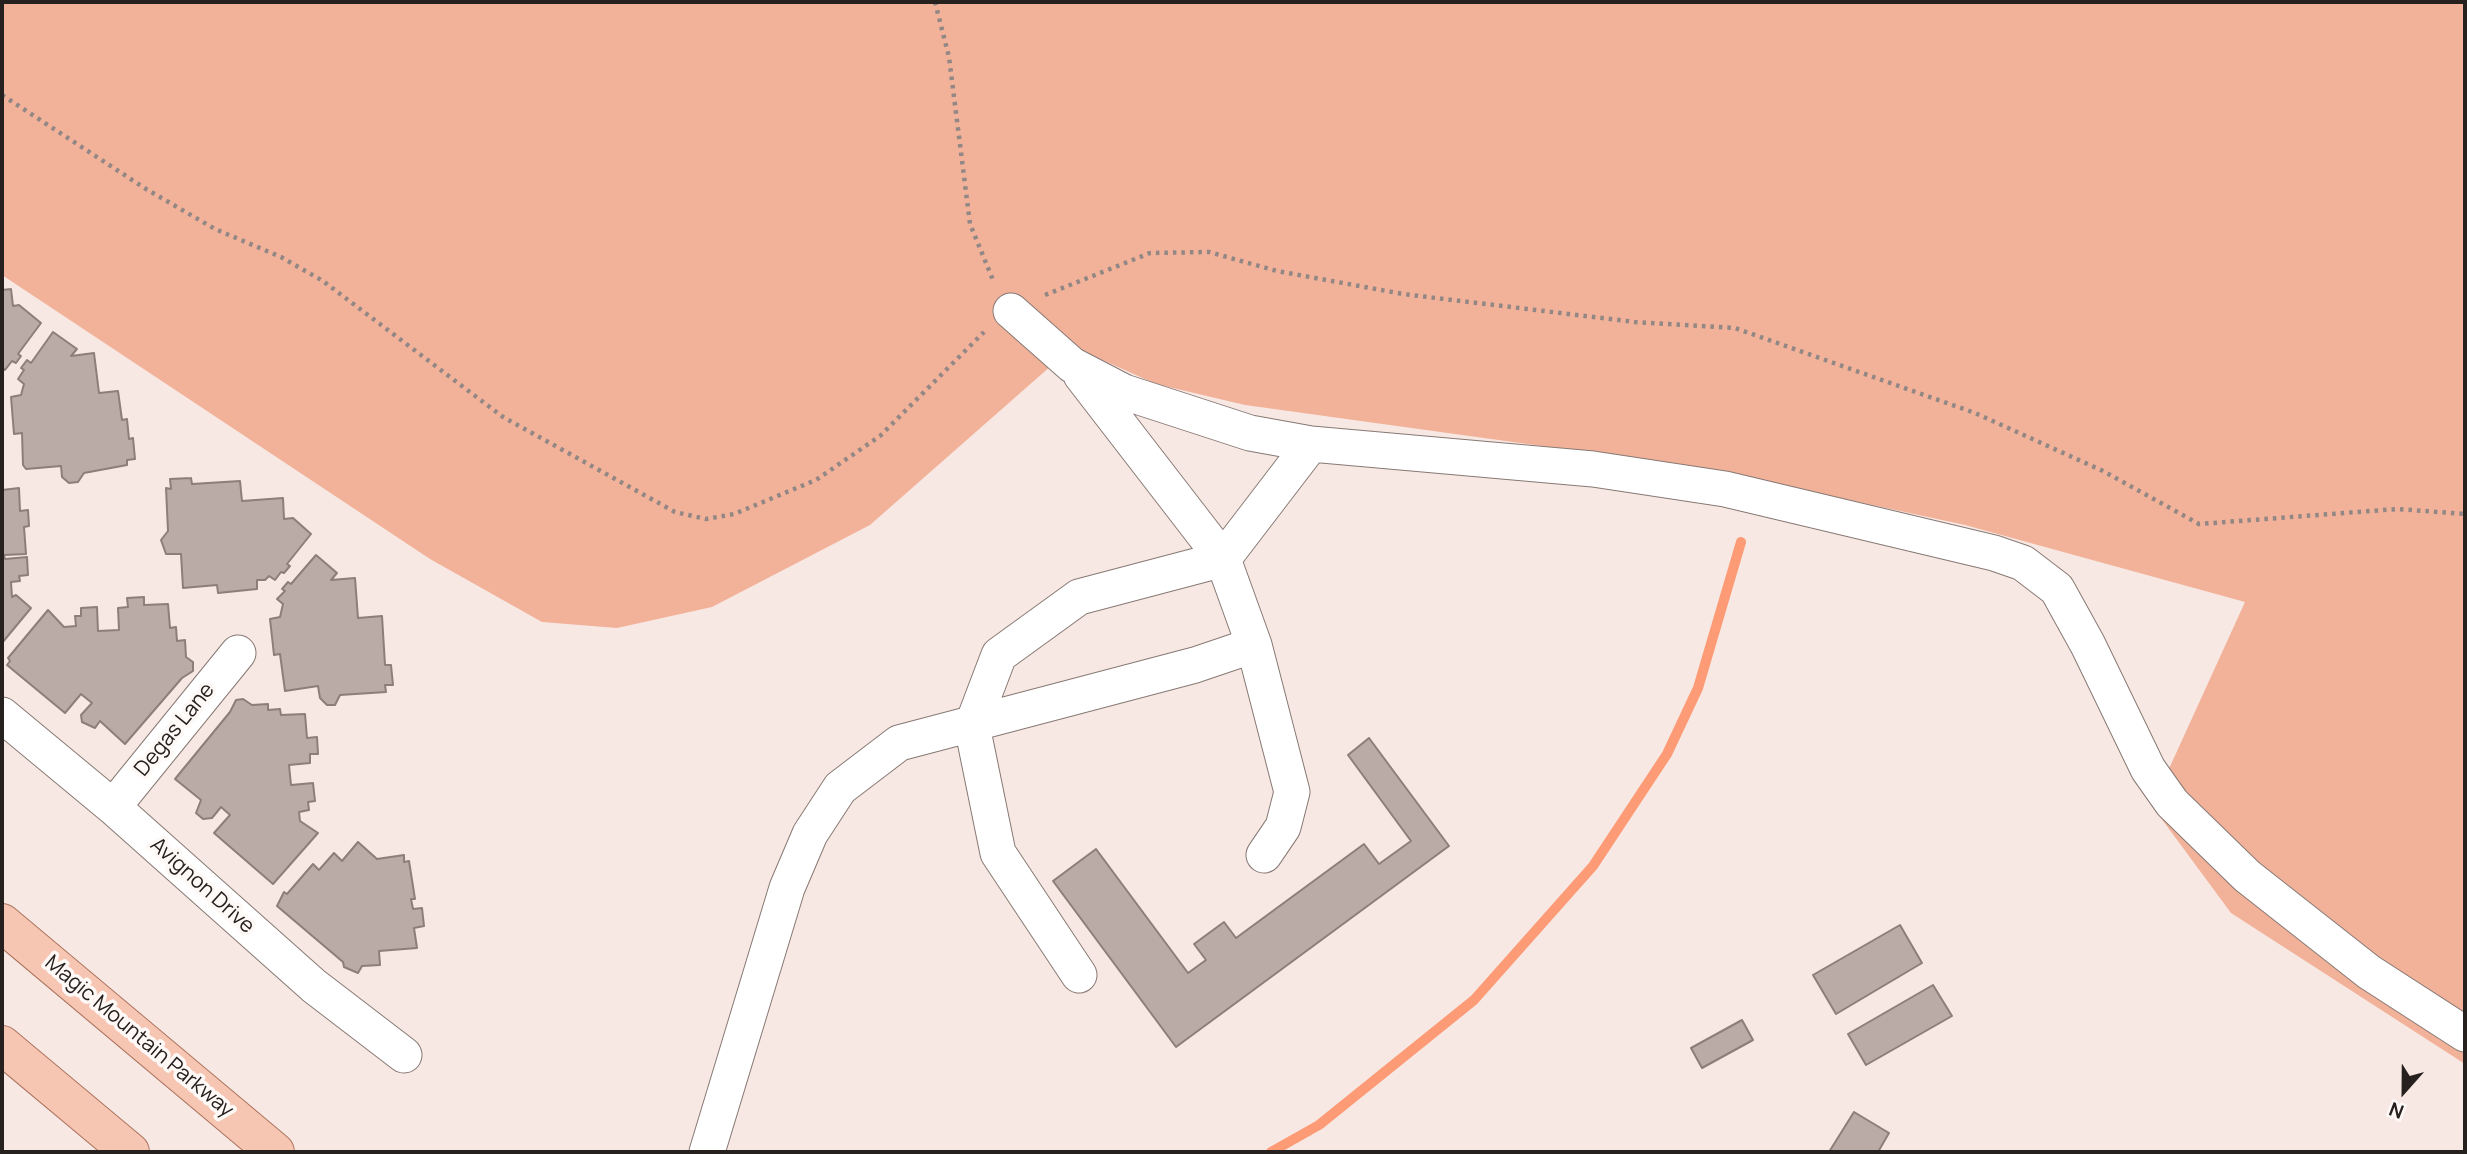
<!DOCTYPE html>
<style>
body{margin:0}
#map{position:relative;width:2467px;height:1154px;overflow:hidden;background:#f8e8e3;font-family:Manrope,sans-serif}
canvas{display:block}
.frame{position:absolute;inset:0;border:4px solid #26211f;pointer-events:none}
.north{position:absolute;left:2369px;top:1056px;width:70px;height:70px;-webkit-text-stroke:5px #fef8f6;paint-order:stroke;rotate:201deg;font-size:19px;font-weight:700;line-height:28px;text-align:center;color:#26211f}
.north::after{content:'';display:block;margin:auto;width:24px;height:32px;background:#26211f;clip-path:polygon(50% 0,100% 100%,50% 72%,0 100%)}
</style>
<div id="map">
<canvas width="2467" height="1154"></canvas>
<div class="frame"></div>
<div class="north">N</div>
</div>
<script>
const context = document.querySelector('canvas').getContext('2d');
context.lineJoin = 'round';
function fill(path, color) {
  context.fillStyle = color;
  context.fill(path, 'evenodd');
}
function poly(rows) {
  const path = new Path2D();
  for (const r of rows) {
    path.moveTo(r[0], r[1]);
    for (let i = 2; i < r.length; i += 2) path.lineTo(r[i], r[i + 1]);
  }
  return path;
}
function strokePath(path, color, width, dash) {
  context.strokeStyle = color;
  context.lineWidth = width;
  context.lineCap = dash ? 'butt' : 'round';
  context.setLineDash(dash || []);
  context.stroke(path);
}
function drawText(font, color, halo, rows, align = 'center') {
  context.font = font + ' Manrope,sans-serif';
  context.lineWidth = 7;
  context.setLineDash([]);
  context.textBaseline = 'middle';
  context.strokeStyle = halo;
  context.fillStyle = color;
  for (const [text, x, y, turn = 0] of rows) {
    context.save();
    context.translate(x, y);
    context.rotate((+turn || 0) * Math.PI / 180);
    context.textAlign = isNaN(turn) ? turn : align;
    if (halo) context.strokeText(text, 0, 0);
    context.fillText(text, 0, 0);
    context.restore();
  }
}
fill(poly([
 [2,2,2465,2,2465,1064,2231,913,2152,806,2245,602,1965,525,1701,468,1245,405,1156,384,1089,354,1060,358,870,525,712,607,617,628,542,622,430,559,2,275]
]), '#f2b29a');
strokePath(poly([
 [1271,1152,1319,1125,1474,1000,1593,866,1667,754,1698,688,1741,542]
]), '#fc9b76', 10);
const building = poly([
 [11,289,13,306,19,305,41,323,18,354,21,356,16,363,12,361,5,370,2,367,2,290,11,289],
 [53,332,77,349,71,356,94,353,99,393,118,391,122,420,127,419,129,439,133,438,135,459,127,460,127,465,84,473,78,482,69,483,62,477,61,466,26,469,23,465,22,433,14,434,11,397,21,395,24,384,18,379,24,370,21,368,27,360,31,363,53,332],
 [191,478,192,484,240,481,242,501,283,498,284,519,293,518,311,534,287,564,290,566,284,573,281,572,275,580,269,576,265,580,257,580,257,589,218,593,217,585,183,588,181,554,166,554,161,540,168,531,166,488,171,489,170,479,191,478],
 [19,488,20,511,28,510,29,526,24,527,26,554,4,555,5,559,27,557,28,575,19,576,20,581,11,582,12,597,16,595,31,608,2,643,2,490,19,488],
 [316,555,337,573,331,580,355,578,358,618,382,616,385,665,391,665,393,685,385,685,386,692,340,695,335,705,327,705,320,698,318,686,285,691,280,654,274,655,270,619,280,617,283,604,277,599,285,591,282,589,288,582,291,584,316,555],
 [144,597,144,605,168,604,170,628,176,627,177,641,185,640,186,657,193,662,193,671,182,678,125,744,100,721,95,728,82,722,81,715,92,703,81,694,65,713,7,665,10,661,8,658,48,610,64,627,76,626,75,616,81,616,81,608,97,607,98,631,119,630,118,608,128,607,127,598,144,597],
 [243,699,252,705,268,704,268,710,280,709,281,715,305,714,307,738,317,737,318,754,310,754,310,763,289,765,291,785,313,783,315,801,308,802,309,810,299,812,300,821,318,833,273,884,214,833,230,815,221,807,212,818,203,819,196,813,201,800,175,779,230,712,236,700,243,699],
 [1369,738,1449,846,1176,1047,1053,881,1096,849,1188,973,1206,960,1194,944,1224,922,1236,938,1364,844,1379,864,1411,841,1348,755,1369,738],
 [358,842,377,859,404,855,404,862,409,861,415,899,411,899,413,909,422,908,424,926,414,928,417,948,379,951,380,965,362,966,358,973,344,967,343,962,277,906,284,892,287,894,313,864,319,870,334,853,342,861,358,842],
 [1900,925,1922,963,1836,1014,1813,975,1900,925],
 [1933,985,1952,1016,1866,1065,1848,1034,1933,985],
 [1742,1020,1753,1040,1702,1068,1691,1048,1742,1020],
 [1854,1112,1889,1133,1878,1152,1829,1152,1854,1112]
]);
fill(building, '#baaba6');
strokePath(building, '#8c7e78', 2);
const minor = poly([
 [1011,311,1072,365,1124,392,1250,433,1311,444,1593,469,1725,489,1994,553,2023,563,2057,589,2088,645,2148,769,2172,803,2247,876,2369,972,2465,1034],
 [1081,375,1223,559,1254,645,1292,792,1283,827,1264,855],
 [2,715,113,807,314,986,404,1055],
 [113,807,238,653],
 [1079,975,998,853,972,726,999,655,1079,597,1223,559,1311,444],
 [707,1152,787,888,810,834,840,788,899,743,1195,665,1254,645]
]);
const major = poly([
 [2,923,275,1152],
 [2,1045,130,1152]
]);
strokePath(minor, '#877974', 37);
strokePath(major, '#ab745f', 40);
strokePath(poly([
 [935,2,949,57,970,224,993,280],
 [2,95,146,189,215,229,281,257,323,281,503,417,675,512,706,519,734,514,816,480,880,436,984,332],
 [1045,295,1150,253,1209,252,1277,271,1403,294,1635,322,1735,328,1975,413,2103,471,2199,524,2397,509,2465,514]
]), '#928784', 4.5, [3.5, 5]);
strokePath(minor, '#fff', 35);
strokePath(major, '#f7c6b3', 38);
drawText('21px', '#26211f', '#fef8f6', [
 ["Degas Lane",175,730,-51],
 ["Avignon Drive",202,886,42],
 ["Magic Mountain Parkway",139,1037,40]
]);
</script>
